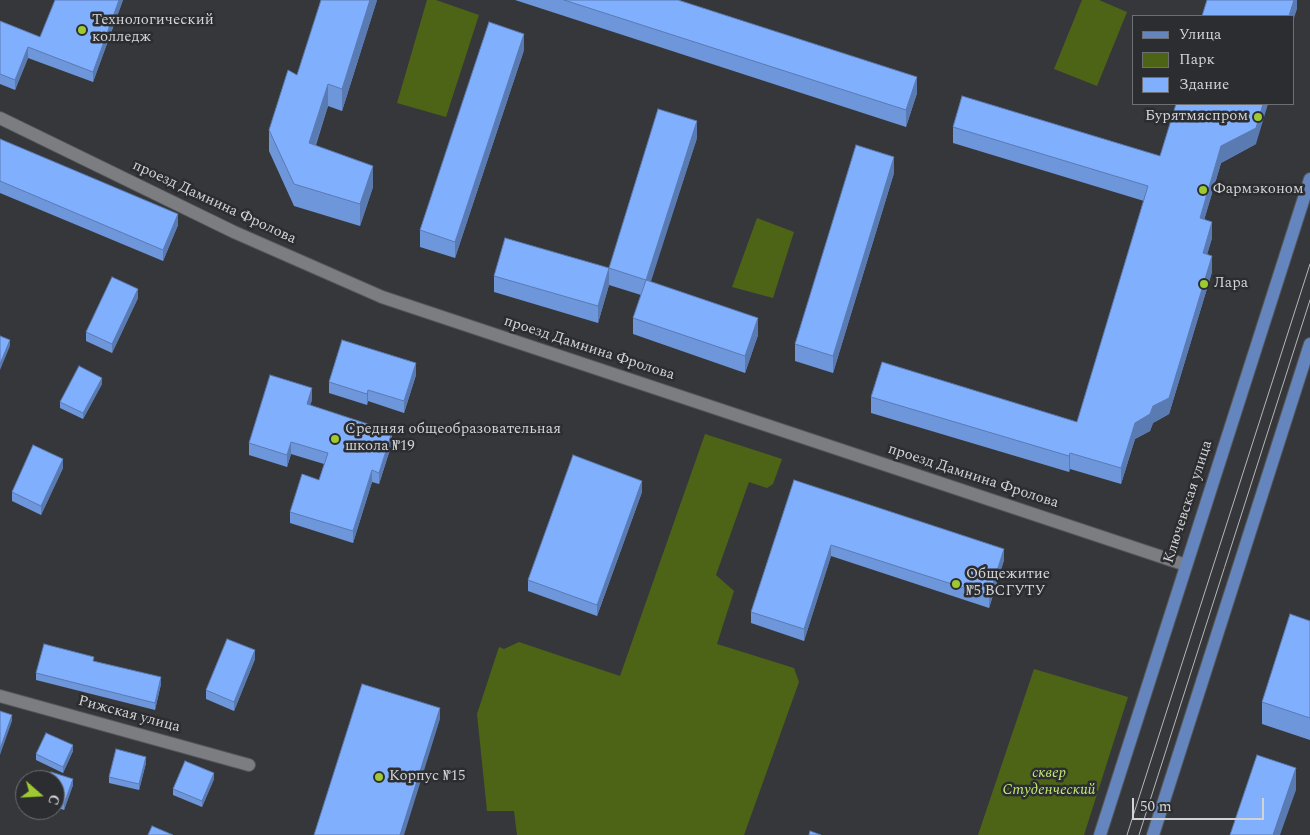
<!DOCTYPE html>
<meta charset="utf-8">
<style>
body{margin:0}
#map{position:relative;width:1310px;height:835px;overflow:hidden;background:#36373a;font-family:Spectral,serif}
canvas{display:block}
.legend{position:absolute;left:1132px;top:15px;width:162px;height:90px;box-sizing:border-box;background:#2c2d30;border:1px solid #6e6f72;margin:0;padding:6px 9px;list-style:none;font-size:15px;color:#d2d3d5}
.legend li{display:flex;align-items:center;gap:10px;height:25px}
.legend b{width:25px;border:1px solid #6e6f72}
.north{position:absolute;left:15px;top:770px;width:50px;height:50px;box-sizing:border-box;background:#2c2d30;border:1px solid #6e6f72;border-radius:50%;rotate:109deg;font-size:14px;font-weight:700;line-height:20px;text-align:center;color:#d2d3d5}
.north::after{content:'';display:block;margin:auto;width:18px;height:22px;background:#9dca30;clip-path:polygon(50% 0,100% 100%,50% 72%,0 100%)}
.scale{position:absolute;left:1132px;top:798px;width:132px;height:22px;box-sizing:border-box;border:2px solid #d2d3d5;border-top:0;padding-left:6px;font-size:15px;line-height:18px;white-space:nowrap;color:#d2d3d5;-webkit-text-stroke:4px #2c2d30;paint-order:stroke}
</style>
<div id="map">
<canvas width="1310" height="835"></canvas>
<ul class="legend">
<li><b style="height:6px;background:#6485be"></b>Улица</li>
<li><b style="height:14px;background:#4d6417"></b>Парк</li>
<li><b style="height:14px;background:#80affe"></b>Здание</li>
</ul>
<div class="north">С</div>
<div class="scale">50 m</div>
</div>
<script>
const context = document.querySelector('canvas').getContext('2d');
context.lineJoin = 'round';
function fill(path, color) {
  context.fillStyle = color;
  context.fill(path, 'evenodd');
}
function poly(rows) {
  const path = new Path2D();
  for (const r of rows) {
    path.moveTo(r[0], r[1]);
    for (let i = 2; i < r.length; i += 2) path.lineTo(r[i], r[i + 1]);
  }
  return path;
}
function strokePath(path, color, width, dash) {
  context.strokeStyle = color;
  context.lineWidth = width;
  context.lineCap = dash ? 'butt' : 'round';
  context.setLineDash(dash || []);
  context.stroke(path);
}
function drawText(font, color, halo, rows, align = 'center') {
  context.font = font + ' Spectral,serif';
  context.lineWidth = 5;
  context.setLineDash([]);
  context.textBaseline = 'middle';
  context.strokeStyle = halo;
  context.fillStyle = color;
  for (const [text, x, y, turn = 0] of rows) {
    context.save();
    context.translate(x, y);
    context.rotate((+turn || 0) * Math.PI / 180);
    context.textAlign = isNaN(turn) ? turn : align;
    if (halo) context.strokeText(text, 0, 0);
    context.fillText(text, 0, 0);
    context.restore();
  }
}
fill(poly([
 [427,0,436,0,479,15,446,117,397,103],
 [1082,0,1099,0,1127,12,1097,86,1054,69],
 [757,218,794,232,773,298,732,287],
 [705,434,782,459,773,484,767,488,749,482,716,575,734,591,717,644,794,668,799,682,744,835,517,835,514,811,487,811,477,714,499,647,504,649,519,642,620,676],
 [1034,669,1128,697,1084,835,978,835]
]), '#4d6417');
const minor = poly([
 [0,118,234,232,382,297,1186,565],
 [0,696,249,765]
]);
const major = poly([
 [1100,835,1310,179],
 [1153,835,1310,344]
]);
strokePath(minor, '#535557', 14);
strokePath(major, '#535557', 14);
strokePath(minor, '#7b7d80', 12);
strokePath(major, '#6485be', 12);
strokePath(poly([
 [1127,835,1310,264],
 [1139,835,1310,300]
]), '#b5b6b8', 1);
fill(poly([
 [123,0,93,82,28,58,15,90,0,84,0,21,40,37],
 [377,0,342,111,328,106,316,145,373,187,360,226,294,206,269,151,269,130,297,75],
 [515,0,678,0,917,93,906,127],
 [524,50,455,258,420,247,420,230],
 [953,127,1160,156,1256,144,1221,163,1204,220,1212,238,1207,254,1212,272,1169,414,1153,423,1150,431,1135,439,1121,484,1070,469,1069,472,871,413,871,397,1077,422,1144,201,953,143],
 [697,138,650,282,758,335,745,373,633,334,633,318,641,295,609,285,598,323,494,292,494,276,609,268],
 [0,139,178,225,163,261,0,193],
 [894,173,833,373,795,361,795,344],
 [138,298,112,353,86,341,86,332],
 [416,375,404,413,368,401,367,405,329,393,329,382],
 [102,384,83,419,60,408,60,402],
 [312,400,310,405,392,443,379,484,372,482,353,543,290,523,290,512,319,480,324,464,291,454,287,467,249,455,249,443],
 [63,468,41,515,12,501,12,492],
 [794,480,1004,560,989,608,831,556,804,641,751,623,751,612],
 [642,492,597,616,528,591,528,580],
 [1310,621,1310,740,1262,724,1262,702],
 [255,659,234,711,206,699,206,690],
 [94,661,161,684,155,710,36,680,36,673],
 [73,751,63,773,36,760,36,754],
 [146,763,139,790,109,783,109,777],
 [214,779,202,807,173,795,173,789],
 [55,780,73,785,64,810,55,807]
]), '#6e96da');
fill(poly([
 [119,0,123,0,93,82,93,72],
 [370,0,377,0,342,111,342,89],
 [1294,0,1297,0,1297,9,1294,18,1294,16,1289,16],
 [524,34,524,50,455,258,455,242],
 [28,47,28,58,15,90,15,80],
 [917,77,917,93,906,127,906,110],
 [328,84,328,106,309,164,309,143],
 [1263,104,1268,104,1256,144,1221,163,1200,234,1200,218,1221,146],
 [697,121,697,138,646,297,646,280],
 [894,157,894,173,833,373,833,356],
 [373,166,373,187,360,226,360,204],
 [178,214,178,225,163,261,163,250],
 [1212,222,1212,238,1203,269,1203,253],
 [1212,256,1212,272,1169,414,1153,423,1150,431,1135,439,1121,484,1121,468,1135,423,1153,406],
 [609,268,609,285,598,323,598,306],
 [138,289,138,298,112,353,112,344],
 [758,318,758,335,745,373,745,356],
 [10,340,10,346,0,370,0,364],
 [416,363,416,375,404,413,404,401],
 [102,378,102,384,83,419,83,413],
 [312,388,312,400,307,415,307,404],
 [368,390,368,401,367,405,367,394],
 [392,432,392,443,379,484,379,473],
 [291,442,291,454,287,467,287,455],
 [1070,453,1070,469,1069,472,1069,456],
 [63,459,63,468,41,515,41,506],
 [372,470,372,482,353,543,353,531],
 [642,481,642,492,597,616,597,605],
 [831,545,831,556,804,641,804,629],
 [1004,549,1004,560,989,608,989,596],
 [255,650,255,659,234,711,234,702],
 [161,677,161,684,155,710,155,703],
 [440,708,440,719,404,835,400,835],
 [12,715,12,721,0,755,0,749],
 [73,745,73,751,63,773,63,767],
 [146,757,146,763,139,790,139,784],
 [1296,768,1296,790,1280,835,1273,835],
 [214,773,214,779,202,807,202,801],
 [73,779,73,785,64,810,64,804]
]), '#5a7ab2');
const building = poly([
 [55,0,119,0,93,72,28,47,15,80,0,74,0,21,40,37,55,0],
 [321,0,370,0,342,89,328,84,309,143,373,166,360,204,294,184,269,130,288,70,297,75,321,0],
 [564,0,678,0,917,77,906,110,564,0],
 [1207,0,1294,0,1289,16,1202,16,1207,0],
 [489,22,524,34,455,242,420,230,489,22],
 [962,96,1160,156,1176,104,1263,104,1256,128,1221,146,1200,218,1212,222,1203,253,1212,256,1169,398,1153,406,1150,414,1135,423,1121,468,1070,453,1069,456,871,397,882,362,1077,422,1148,186,953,127,962,96],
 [658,109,697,121,646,280,609,268,658,109],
 [0,139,178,214,163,250,0,181,0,139],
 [856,145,894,157,833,356,795,344,856,145],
 [505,238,609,268,598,306,494,276,505,238],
 [112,277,138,289,112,344,86,332,112,277],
 [646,280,758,318,745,356,633,318,646,280],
 [0,336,10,340,0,364,0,336],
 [342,340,416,363,404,401,368,390,367,394,329,382,342,340],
 [79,366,102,378,83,413,60,402,79,366],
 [270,375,312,388,307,404,392,432,379,473,372,470,353,531,290,512,302,474,319,480,328,453,291,442,287,455,249,443,270,375],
 [33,445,63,459,41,506,12,492,33,445],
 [573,455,642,481,597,605,528,580,573,455],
 [794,480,1004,549,989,596,831,545,804,629,751,612,794,480],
 [1290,614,1310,621,1310,718,1262,702,1290,614],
 [227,639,255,650,234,702,206,690,227,639],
 [44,644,94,657,93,661,161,677,155,703,36,673,44,644],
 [362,684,440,708,400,835,314,835,362,684],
 [0,711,12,715,0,749,0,711],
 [46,733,73,745,63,767,36,754,46,733],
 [116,749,146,757,139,784,109,777,116,749],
 [1257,755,1296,768,1273,835,1230,835,1257,755],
 [185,761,214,773,202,801,173,789,185,761],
 [51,772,73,779,64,804,55,801,55,780,48,780,51,772],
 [152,826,173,835,148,835,152,826],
 [810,831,821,835,809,835,810,831]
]);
fill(building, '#80affe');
strokePath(building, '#5a7ab2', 1);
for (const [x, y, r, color] of [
 [82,30,5,"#9dca30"],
 [1258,117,5,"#9dca30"],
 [1203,190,5,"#9dca30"],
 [1204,284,5,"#9dca30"],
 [335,439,5,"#9dca30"],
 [956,584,5,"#9dca30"],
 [379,777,5,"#9dca30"]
]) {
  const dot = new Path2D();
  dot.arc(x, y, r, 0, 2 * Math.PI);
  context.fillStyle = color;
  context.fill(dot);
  strokePath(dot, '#2c2d30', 2);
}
drawText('15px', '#d2d3d5', '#2c2d30', [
 ["Технологический",92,21],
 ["колледж",92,38],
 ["Бурятмяспром",1248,117,"right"],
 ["Фармэконом",1213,190],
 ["Лара",1214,284],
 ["Средняя общеобразовательная",345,430],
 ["школа №19",345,447],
 ["Общежитие",966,575],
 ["№5 ВСГУТУ",966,592],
 ["Корпус №15",389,777]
], 'left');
drawText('15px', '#d2d3d5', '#2c2d30', [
 ["проезд Дамнина Фролова",214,203,25],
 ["проезд Дамнина Фролова",589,349,18],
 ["проезд Дамнина Фролова",973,477,18],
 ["Ключевская улица",1189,502,-72],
 ["Рижская улица",129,715,15]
]);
drawText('italic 15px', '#c2ec73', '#2c2d30', [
 ["сквер",1049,774],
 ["Студенческий",1049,791]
]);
</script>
